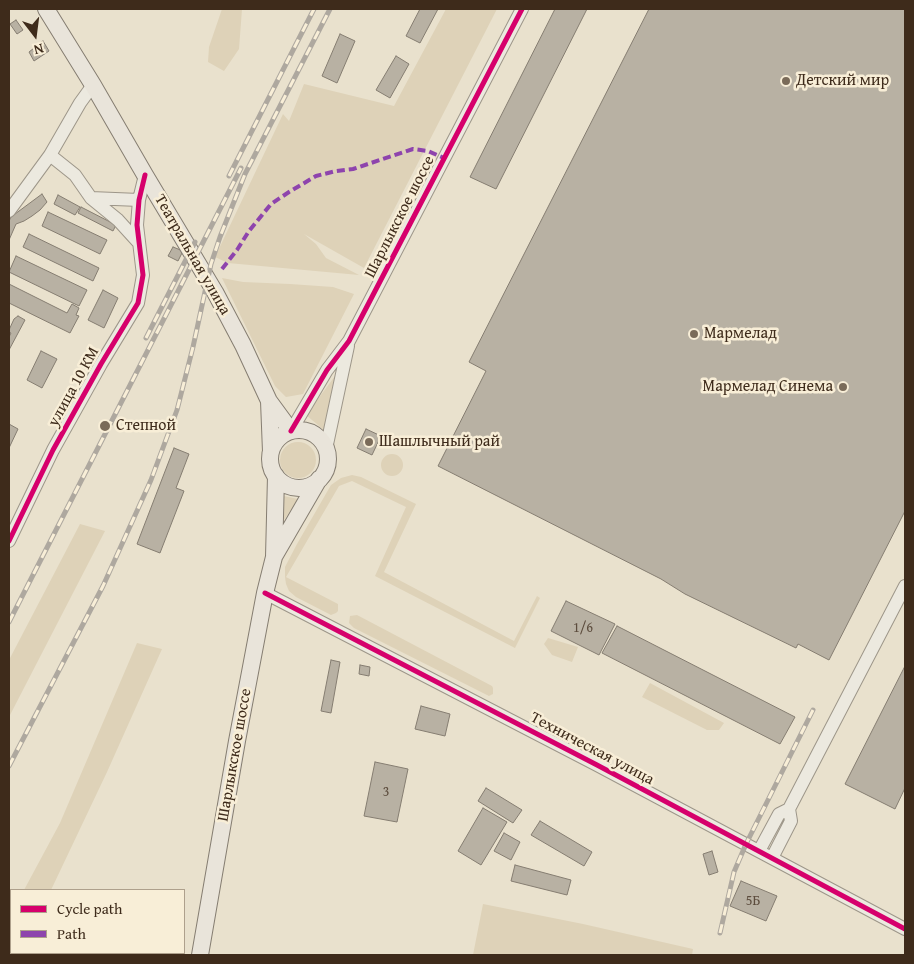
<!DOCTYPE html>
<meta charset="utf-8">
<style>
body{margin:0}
#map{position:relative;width:914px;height:964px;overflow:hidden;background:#e9e1cd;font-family:"Gentium Book Plus",serif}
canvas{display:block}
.frame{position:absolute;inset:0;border:10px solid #3e2b1b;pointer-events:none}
.legend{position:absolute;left:10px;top:889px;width:175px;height:65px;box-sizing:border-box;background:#f8eed7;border:1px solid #aea08c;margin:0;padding:6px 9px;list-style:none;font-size:15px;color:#3e2b1b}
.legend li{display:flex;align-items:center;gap:10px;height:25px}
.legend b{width:25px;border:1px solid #aea08c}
.north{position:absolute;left:10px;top:10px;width:50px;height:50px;-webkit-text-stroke:4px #f8eed7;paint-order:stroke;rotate:165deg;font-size:14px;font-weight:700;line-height:20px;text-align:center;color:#3e2b1b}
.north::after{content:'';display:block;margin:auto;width:18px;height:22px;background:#3e2b1b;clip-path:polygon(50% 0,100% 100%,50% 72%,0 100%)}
</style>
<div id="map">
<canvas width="914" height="964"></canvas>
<div class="frame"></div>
<ul class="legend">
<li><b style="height:6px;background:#d6006c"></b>Cycle path</li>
<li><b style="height:6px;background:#8e44ad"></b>Path</li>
</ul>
<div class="north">N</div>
</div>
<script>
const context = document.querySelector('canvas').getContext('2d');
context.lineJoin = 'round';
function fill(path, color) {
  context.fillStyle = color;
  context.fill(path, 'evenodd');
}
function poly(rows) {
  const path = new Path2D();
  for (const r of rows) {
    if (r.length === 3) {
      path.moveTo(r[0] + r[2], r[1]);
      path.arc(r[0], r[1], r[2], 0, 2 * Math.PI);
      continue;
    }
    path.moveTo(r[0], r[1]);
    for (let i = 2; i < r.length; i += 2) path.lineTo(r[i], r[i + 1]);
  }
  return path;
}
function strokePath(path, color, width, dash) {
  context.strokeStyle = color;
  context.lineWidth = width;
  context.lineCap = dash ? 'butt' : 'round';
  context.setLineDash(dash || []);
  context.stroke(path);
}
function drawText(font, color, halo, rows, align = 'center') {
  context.font = font + ' "Gentium Book Plus",serif';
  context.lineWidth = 5;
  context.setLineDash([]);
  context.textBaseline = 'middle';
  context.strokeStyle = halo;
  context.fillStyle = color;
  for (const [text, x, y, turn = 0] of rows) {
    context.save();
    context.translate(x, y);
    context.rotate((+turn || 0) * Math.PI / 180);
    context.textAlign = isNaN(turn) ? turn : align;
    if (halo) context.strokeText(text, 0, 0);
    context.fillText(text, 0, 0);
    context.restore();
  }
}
fill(poly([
 [222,9,242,9,239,49,224,71,208,62,209,47],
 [446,9,497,9,364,268,304,234,316,244,326,258,359,275,228,263,215,257,283,114,289,121,304,84,394,106],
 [222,278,243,282,290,284,333,287,354,294,303,394,286,397,275,386],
 [335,376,324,430,306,415],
 [298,460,18],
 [392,465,11],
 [352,475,361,477,416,504,384,572,514,641,537,596,540,598,515,648,375,576,406,507,352,481,339,486,286,577,338,604,338,611,336,613,331,615,296,597,289,591,286,584,285,577,285,567,297,544,331,485,341,478],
 [284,496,298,499,282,523],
 [80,524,105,531,9,717,9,660],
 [357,615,492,686,493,688,493,694,489,696,354,628,349,623,350,616],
 [548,638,578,647,572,662,552,655,544,644],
 [137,643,162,649,107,772,51,890,24,890,60,823],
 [650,683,724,723,719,730,707,730,642,697],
 [483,904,583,924,693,949,692,955,473,955],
 [11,913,11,953,18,953,16,955,9,955,9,917]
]), '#ded2b8');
const building = poly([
 [420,9,438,9,420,43,406,36,420,9],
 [555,9,587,9,496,189,470,177,555,9],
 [649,9,905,9,905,511,829,660,798,644,796,648,685,594,661,579,438,466,486,371,469,362,649,9],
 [16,20,23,30,17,34,10,24,16,20],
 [340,34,355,41,337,83,322,76,340,34],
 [43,41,49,51,34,61,29,52,43,41],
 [396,56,409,64,390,98,376,90,396,56],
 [42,194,47,202,40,210,32,216,24,221,16,224,9,240,9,221,11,217,42,194],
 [58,195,80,207,75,215,54,204,58,195],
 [81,207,116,225,113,231,78,213,81,207],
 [48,212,107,240,100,254,42,226,48,212],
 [29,234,99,268,93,281,23,247,29,234],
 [173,247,183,251,178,261,168,256,173,247],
 [16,256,87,290,79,306,9,272,16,256],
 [9,284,67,313,72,304,79,308,76,315,79,316,70,333,9,303,9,284],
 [103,290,118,298,104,328,88,320,103,290],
 [18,316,25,320,9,350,9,337,11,333,9,332,9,330,14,319,18,316],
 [41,351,57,359,42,388,27,380,41,351],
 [9,424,18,429,9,448,9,424],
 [366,429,381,436,372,455,357,448,366,429],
 [174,448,189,454,176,488,184,491,160,553,137,544,174,448],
 [566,601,615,624,599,655,551,631,566,601],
 [617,626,795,717,780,744,602,653,617,626],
 [331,660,340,662,331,713,321,711,331,660],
 [360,665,370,667,369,676,359,674,360,665],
 [905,666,905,788,895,809,845,784,905,666],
 [421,706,450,714,445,736,415,729,421,706],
 [375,762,408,769,397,822,364,816,375,762],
 [486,788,522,810,513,823,478,801,486,788],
 [483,808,507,822,481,865,458,851,483,808],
 [540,821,592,852,584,866,531,835,540,821],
 [504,833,520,842,511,860,494,851,504,833],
 [712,851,718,872,709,875,703,854,712,851],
 [515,865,571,880,567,895,511,881,515,865],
 [741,881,777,896,766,921,730,906,741,881]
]);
fill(building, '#b8b1a3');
strokePath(building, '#857d71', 1);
const minor = poly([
 [50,155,75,175,91,198,118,220,138,242],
 [91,198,139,200],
 [9,211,50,155,80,103,93,85],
 [291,431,327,370,349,341,522,9],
 [326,449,348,346],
 [9,541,53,450,101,364,138,303,143,275,137,225,139,200,145,175],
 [265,593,597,765,905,929],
 [759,851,779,814,789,809,905,586],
 [772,858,791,821,789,809]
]);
const major = poly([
 [46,9,93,85,145,175,215,292,243,345,269,401,291,431],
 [269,401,271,452],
 [299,459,29],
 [275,555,319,479],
 [200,955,237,741,265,593,274,557,276,476]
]);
strokePath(minor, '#9d9689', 14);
strokePath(major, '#857d71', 18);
strokePath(minor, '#ece9df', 12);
strokePath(major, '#e9e4da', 16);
const rail = poly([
 [229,176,314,9],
 [146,338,195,242],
 [9,622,241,168],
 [9,766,103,586,151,480,177,410,193,347,211,264,220,237,245,174,330,9],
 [720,933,734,872,746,844,813,710]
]);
strokePath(rail, '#aea89f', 5);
strokePath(rail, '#f8eed7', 3, [9]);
strokePath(poly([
 [222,269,237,250,249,231,271,204,289,192,316,176,336,171,353,169,413,149,428,151,444,158]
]), '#8e44ad', 4, [8, 4]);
strokePath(poly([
 [291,431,327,370,349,341,522,9],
 [9,541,53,450,101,364,138,303,143,275,137,225,139,200,145,175],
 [265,593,597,765,905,929]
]), '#d6006c', 5);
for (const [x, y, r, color] of [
 [786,81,5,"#7a6b59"],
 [694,334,5,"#7a6b59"],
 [843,387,5,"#7a6b59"],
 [105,426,6,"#7a6b59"],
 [369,442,5,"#7a6b59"]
]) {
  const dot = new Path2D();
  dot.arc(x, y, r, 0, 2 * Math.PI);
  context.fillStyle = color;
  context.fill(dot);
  strokePath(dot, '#f8eed7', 2);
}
drawText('14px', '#5c4c3d', null, [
 ["1/6",583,628],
 ["3",386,792],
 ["5Б",753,901]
]);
drawText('16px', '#3e2b1b', '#f8eed7', [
 ["Детский мир",796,81],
 ["Мармелад",704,334],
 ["Мармелад Синема",833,387,"right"],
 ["Степной",116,426],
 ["Шашлычный рай",379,442]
], 'left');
drawText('16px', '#3e2b1b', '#f8eed7', [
 ["Шарлыкское шоссе",400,217,-63],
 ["Театральная улица",192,255,60],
 ["улица 10 КМ",74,387,-61],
 ["Техническая улица",592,749,28],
 ["Шарлыкское шоссе",235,755,-80]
]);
</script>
